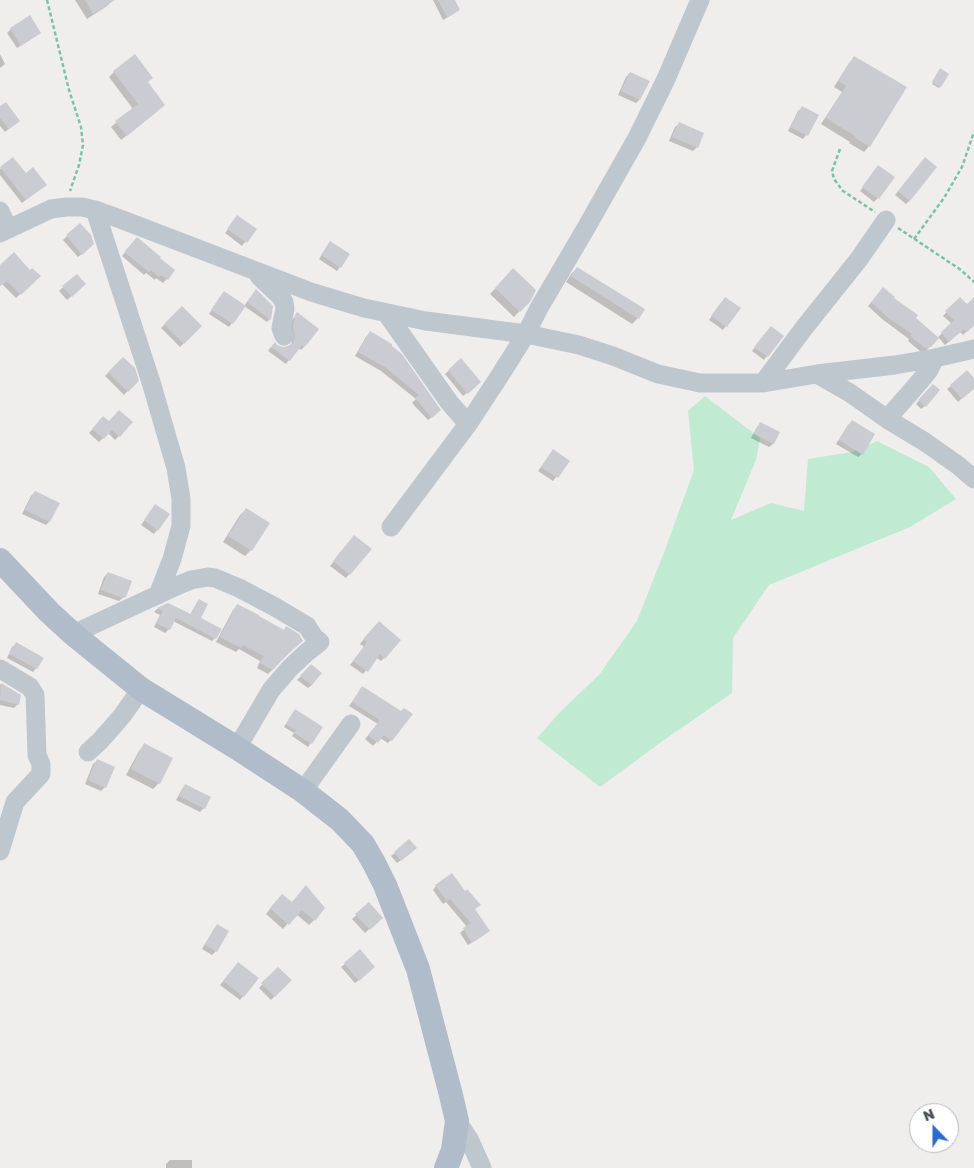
<!DOCTYPE html>
<style>
body{margin:0}
#map{position:relative;width:974px;height:1168px;overflow:hidden;background:#f0eeed;font-family:"Golos Text",sans-serif}
canvas{display:block}
.north{position:absolute;left:909px;top:1103px;width:50px;height:50px;box-sizing:border-box;background:#fff;border:1px solid #b5b9bd;border-radius:50%;rotate:338deg;font-size:14px;font-weight:700;line-height:20px;text-align:center;color:#475059}
.north::after{content:'';display:block;margin:auto;width:18px;height:22px;background:#2b6bcd;clip-path:polygon(50% 0,100% 100%,50% 72%,0 100%)}
</style>
<div id="map">
<canvas width="974" height="1168"></canvas>
<div class="north">N</div>
</div>
<script>
const context = document.querySelector('canvas').getContext('2d');
context.lineJoin = 'round';
function fill(path, color) {
  context.fillStyle = color;
  context.fill(path, 'evenodd');
}
function poly(rows) {
  const path = new Path2D();
  for (const r of rows) {
    path.moveTo(r[0], r[1]);
    for (let i = 2; i < r.length; i += 2) path.lineTo(r[i], r[i + 1]);
  }
  return path;
}
function strokePath(path, color, width, dash) {
  context.strokeStyle = color;
  context.lineWidth = width;
  context.lineCap = dash ? 'butt' : 'round';
  context.setLineDash(dash || []);
  context.stroke(path);
}
fill(poly([
 [705,396,760,438,756,460,731,520,771,503,804,511,808,459,852,452,877,441,929,467,956,499,910,527,769,585,733,638,732,693,664,740,600,787,537,738,561,711,599,675,637,621,665,550,694,470,688,411]
]), '#c0ead2');
fill(poly([
 [75,0,113,0,107,6,87,19],
 [433,0,453,0,459,10,455,13,443,20],
 [11,29,36,36,17,48,7,33],
 [0,54,5,64,0,68],
 [855,57,869,146,864,152,849,143,850,142,821,124,842,92,834,87,849,63],
 [939,71,940,87,939,88,932,84],
 [114,72,147,83,159,110,121,140,111,127,133,109,109,77],
 [630,73,639,100,636,103,618,95,626,77],
 [0,108,15,124,5,132,0,126],
 [802,108,817,116,806,135,803,139,788,131,798,111],
 [679,124,697,147,693,151,669,141,675,127],
 [13,159,25,175,41,188,22,203,0,175,0,169],
 [922,163,910,200,906,204,895,195],
 [875,171,878,198,874,202,860,191],
 [234,221,255,229,242,246,225,233],
 [80,224,89,248,78,257,63,240],
 [133,243,158,259,174,271,163,283,156,278,155,280,146,273,144,275,122,256],
 [327,247,340,267,337,271,319,259],
 [0,266,30,272,39,276,16,298,2,284,0,286],
 [577,268,638,318,632,324,566,282,571,274],
 [513,270,529,301,514,317,490,294],
 [77,275,81,288,67,300,59,291],
 [880,293,914,318,937,338,952,324,943,316,960,298,967,305,974,298,974,324,963,335,960,332,945,345,938,337,926,351,921,352,908,341,909,339,882,319,868,306],
 [253,294,270,319,267,322,244,306,229,327,209,314,220,297,244,306],
 [722,302,726,326,723,330,709,320],
 [182,308,201,326,180,347,161,328],
 [297,314,304,347,301,350,298,348,286,364,268,351,271,347,282,348,290,346,292,342,289,332,292,320],
 [767,331,782,336,764,360,752,351],
 [370,333,436,414,428,420,412,403,416,399,381,371,355,356,366,337],
 [123,358,137,381,124,395,105,376],
 [461,360,476,386,463,396,445,374],
 [974,380,974,387,958,402,947,389,951,386],
 [929,389,925,406,921,409,916,404],
 [103,418,108,423,131,422,115,440,108,433,99,442,89,433],
 [852,422,862,454,858,457,836,444,848,425],
 [760,424,778,432,773,444,769,447,751,438,757,427],
 [550,455,568,461,553,481,538,471],
 [35,492,49,522,46,525,22,514,31,496],
 [152,510,157,530,154,534,141,525],
 [246,510,251,550,245,556,223,542,240,515],
 [351,540,370,549,346,578,330,566],
 [108,573,125,596,119,601,98,594,104,577],
 [199,600,199,618,215,638,212,641,173,621,169,629,165,633,154,627,160,615,154,612,157,609,168,604,190,615,196,604],
 [238,605,283,631,286,628,297,645,268,674,257,668,260,661,239,649,236,652,216,642,233,610],
 [375,626,384,658,381,661,377,658,363,674,350,665,364,647,360,644],
 [16,644,36,668,33,672,7,658,12,647],
 [311,666,312,685,308,688,297,680],
 [1,684,18,704,14,708,0,705,0,685],
 [362,688,391,740,388,743,380,738,373,746,365,739,378,724,349,706],
 [292,714,321,728,308,747,292,736,294,733,284,727],
 [145,745,159,783,153,789,126,775,139,751],
 [97,761,105,787,101,791,85,784,93,764],
 [185,785,204,808,200,812,176,800,182,789],
 [412,852,397,863,391,856,395,853],
 [436,886,474,910,484,935,468,945,460,933,467,927,446,902,443,904,433,890],
 [301,892,314,920,309,925,296,914,283,929,266,914,277,900,292,903],
 [369,904,381,918,365,933,352,919],
 [218,926,216,951,212,955,202,949,214,929],
 [345,964,370,971,355,983,341,967],
 [235,967,258,978,240,1000,220,985],
 [278,968,290,980,271,1000,259,988],
 [170,1160,192,1160,192,1168,166,1168,166,1164]
]), '#0003');
fill(poly([
 [85,0,115,0,93,14],
 [438,0,455,0,460,10,447,17],
 [30,15,41,33,21,46,10,28],
 [135,54,153,78,148,82,165,105,127,136,115,121,138,104,113,71],
 [854,56,907,87,870,147,854,137,855,136,826,118,846,86,838,81],
 [940,68,949,74,941,87,932,82],
 [630,72,650,81,640,100,621,91],
 [6,102,20,121,9,129,0,118,0,106],
 [802,106,819,115,808,136,790,127],
 [679,122,704,133,698,148,672,137],
 [13,157,26,173,33,167,47,185,26,200,0,167],
 [925,157,937,167,910,201,898,191],
 [878,165,895,177,879,199,862,187],
 [237,215,257,229,247,243,227,229],
 [80,223,91,235,94,244,82,255,66,235],
 [137,237,161,257,160,258,175,270,168,280,161,275,159,277,151,270,149,272,124,252],
 [330,241,350,254,341,268,321,255],
 [14,252,30,270,32,268,41,276,21,295,7,281,0,286,0,265],
 [577,267,645,309,639,319,571,276],
 [513,268,536,290,530,302,520,312,495,288],
 [77,274,86,284,72,297,62,286],
 [883,287,895,297,894,298,918,315,916,318,939,338,931,347,925,348,910,336,912,334,886,316,871,302],
 [256,289,273,306,271,320,247,302],
 [224,291,246,306,233,324,211,310],
 [725,297,741,308,727,327,711,316],
 [960,297,967,304,974,297,974,326,967,332,964,329,949,342,941,332,954,320,945,311],
 [182,306,202,326,184,344,164,324],
 [297,312,319,329,305,347,302,345,290,361,271,347,275,342,277,345,283,347,288,346,293,343,295,337,293,327,295,315],
 [771,326,784,336,768,357,754,347],
 [370,331,392,344,392,346,402,354,441,410,432,418,415,398,419,395,385,367,358,352],
 [123,357,135,368,139,381,128,392,108,372],
 [461,358,481,382,468,394,448,370],
 [967,370,974,378,974,389,962,399,950,385],
 [933,384,940,390,926,407,918,400],
 [119,410,133,422,120,437,112,430,104,439,92,429,103,416,109,421],
 [852,420,875,434,863,455,839,440],
 [760,422,780,432,774,444,754,434],
 [553,449,570,461,558,478,541,467],
 [35,491,60,503,50,522,25,510],
 [155,504,170,514,158,531,144,520],
 [246,508,270,523,252,551,228,536],
 [354,535,372,549,350,575,333,561],
 [108,572,132,581,126,597,123,598,101,590],
 [199,599,208,604,201,618,222,629,216,639,176,618,170,630,156,623,163,611,157,608,168,603,191,614],
 [237,604,259,615,259,616,284,630,286,626,299,634,303,641,289,653,288,653,273,670,260,663,264,656,243,645,241,648,220,637],
 [379,621,401,640,385,659,380,654,368,672,353,661,367,642,363,639],
 [16,642,44,658,37,669,9,654],
 [311,664,322,673,312,685,300,676],
 [1,683,21,695,19,705,0,700],
 [362,686,401,711,404,708,413,714,392,741,384,735,378,743,368,735,380,720,352,702],
 [295,709,323,727,312,744,294,733,296,730,286,724],
 [144,743,173,758,160,784,131,769],
 [97,759,115,767,106,788,88,780],
 [185,784,211,797,205,809,179,796],
 [409,839,417,848,401,861,394,852],
 [452,873,465,891,467,889,481,905,475,909,490,931,472,943,463,928,471,923,450,899,447,901,435,885],
 [306,885,325,908,315,921,302,910,289,925,270,908,282,894,292,902],
 [369,902,383,918,370,930,355,914],
 [217,924,229,931,217,952,205,945],
 [360,949,375,967,359,981,344,963],
 [238,962,259,978,244,997,223,981],
 [278,967,292,980,275,997,261,983]
]), '#cbccd2');
strokePath(poly([
 [47,0,69,90,81,127,83,145,79,165,70,191],
 [840,149,832,171,834,179,843,191,875,212],
 [898,228,961,270,974,282],
 [914,239,944,198,962,167,974,132]
]), '#7bc4a3', 2.5, [4, 2.5]);
strokePath(poly([
 [95,210,151,382,176,468,181,499,181,526,172,559,158,595],
 [0,211,8,228],
 [0,233,51,209,66,207,82,207,95,210,120,219,311,292,364,308,426,321,526,334,579,345,613,356,658,374,700,383,763,383,817,374,895,365,935,358,974,349],
 [259,276,280,296,284,302,285,309,281,328,284,336],
 [387,314,449,402,468,424],
 [817,374,850,393,887,419,925,442,959,466,974,479],
 [763,383,804,328,859,259,886,220],
 [887,419,921,380,929,370,935,358],
 [391,527,468,424,497,380,526,334,539,308,586,228,637,138,666,79,700,0],
 [73,634,179,585,191,580,208,577,215,578,239,588,275,607,307,626,314,637,320,642,306,653,290,668,271,690,237,748],
 [0,669,30,687,35,695,37,755,41,764,41,774,15,802,0,851],
 [88,752,100,741,122,716,141,689],
 [303,791,351,724],
 [457,1121,469,1139,482,1168]
]), '#bfc7ce', 19);
strokePath(poly([
 [0,560,49,612,73,634,141,689,237,748,303,791,340,820,363,844,374,863,385,885,418,969,451,1095,457,1121,453,1150,446,1168]
]), '#b0bcca', 24);
</script>
